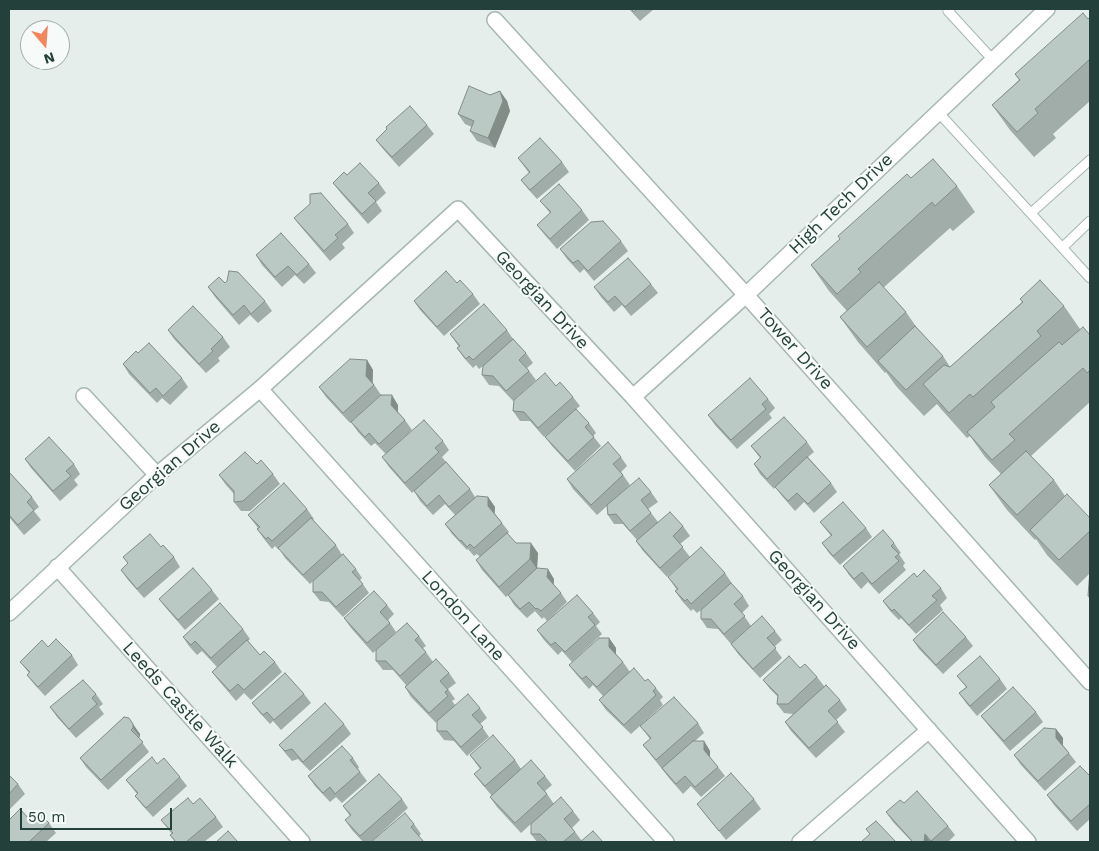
<!DOCTYPE html>
<style>
body{margin:0}
#map{position:relative;width:1099px;height:851px;overflow:hidden;background:#e5eeea;font-family:"Work Sans",sans-serif}
canvas{display:block}
.frame{position:absolute;inset:0;border:10px solid #23413a;pointer-events:none}
.north{position:absolute;left:20px;top:20px;width:50px;height:50px;box-sizing:border-box;background:#f6faf8;border:1px solid #a2b0ac;border-radius:50%;rotate:162deg;font-size:14px;font-weight:700;line-height:20px;text-align:center;color:#23413a}
.north::after{content:'';display:block;margin:auto;width:18px;height:22px;background:#f4865d;clip-path:polygon(50% 0,100% 100%,50% 72%,0 100%)}
.scale{position:absolute;left:20px;top:808px;width:152px;height:22px;box-sizing:border-box;border:2px solid #23413a;border-top:0;padding-left:6px;font-size:15px;line-height:18px;white-space:nowrap;color:#23413a;-webkit-text-stroke:4px #f6faf8;paint-order:stroke}
</style>
<div id="map">
<canvas width="1099" height="851"></canvas>
<div class="frame"></div>
<div class="north">N</div>
<div class="scale">50 m</div>
</div>
<script>
const context = document.querySelector('canvas').getContext('2d');
context.lineJoin = 'round';
function poly(rows) {
  const path = new Path2D();
  for (const r of rows) {
    path.moveTo(r[0], r[1]);
    for (let i = 2; i < r.length; i += 2) path.lineTo(r[i], r[i + 1]);
  }
  return path;
}
function strokePath(path, color, width, dash) {
  context.strokeStyle = color;
  context.lineWidth = width;
  context.lineCap = dash ? 'butt' : 'round';
  context.setLineDash(dash || []);
  context.stroke(path);
}
function fill(path, color) {
  context.fillStyle = color;
  context.fill(path, 'evenodd');
}
function drawText(font, color, halo, rows, align = 'center') {
  context.font = font + ' "Work Sans",sans-serif';
  context.lineWidth = 4;
  context.setLineDash([]);
  context.textBaseline = 'middle';
  context.strokeStyle = halo;
  context.fillStyle = color;
  for (const [text, x, y, turn = 0] of rows) {
    context.save();
    context.translate(x, y);
    context.rotate((+turn || 0) * Math.PI / 180);
    context.textAlign = isNaN(turn) ? turn : align;
    if (halo) context.strokeText(text, 0, 0);
    context.fillText(text, 0, 0);
    context.restore();
  }
}
const lane = poly([
 [950,9,948,11,993,60],
 [938,112,1090,278],
 [1031,213,1090,160],
 [1063,247,1090,221]
]);
const street = poly([
 [495,20,746,295,1090,682],
 [260,389,666,842],
 [84,396,157,475],
 [633,397,746,295,1047,9],
 [57,567,302,842],
 [9,613,157,475,260,389,458,209,633,397,1028,842],
 [800,842,929,730]
]);
strokePath(lane, '#a7b7b2', 11);
strokePath(street, '#a7b7b2', 18);
strokePath(lane, '#fff', 9);
strokePath(street, '#fff', 15);
fill(poly([
 [629,9,654,9,640,21],
 [1090,17,1090,101,1053,134,1056,138,1034,157,1010,130,992,105,1019,80,1015,74],
 [500,91,507,101,510,111,495,148,477,141,470,131,472,127,465,124,458,114,490,95],
 [427,125,434,134,399,167,383,149,376,140],
 [518,158,562,162,569,172,537,199,528,189,521,180,529,173],
 [347,175,379,183,386,193,376,202,382,211,368,224,340,192,333,183],
 [911,178,957,186,975,212,953,231,950,228,883,288,906,312,917,328,943,356,950,367,1022,302,1020,299,1064,306,1080,329,1090,335,1090,402,1031,456,1054,480,1065,496,1090,518,1090,600,1088,596,1090,573,1077,586,1047,555,1036,539,1035,540,1007,510,989,485,1001,474,985,457,970,436,967,438,941,409,937,404,924,416,896,386,886,372,885,373,858,342,840,317,847,311,829,291,811,265],
 [540,201,582,210,589,220,557,249,544,234,537,225,550,213],
 [294,218,348,224,354,233,342,244,345,248,330,261,301,227],
 [621,241,628,251,594,281,584,269,580,273,567,259,560,249],
 [256,255,309,264,316,273,304,284,295,275,282,287,262,265],
 [225,283,265,301,272,311,258,323,250,315,239,325,215,297,208,287],
 [457,283,473,294,480,304,444,336,420,310,414,301],
 [651,284,658,293,631,316,622,305,614,312,601,297,594,287],
 [168,330,223,337,230,347,218,358,220,361,206,373,174,339],
 [507,330,513,339,526,353,533,363,527,368,536,380,513,401,499,386,489,385,482,375,483,366,479,369,476,365,473,368,464,358,457,348,459,347,450,334],
 [138,353,182,378,188,387,170,405,162,398,157,403,129,374,123,364],
 [367,360,373,370,373,383,381,395,350,423,326,397,319,387],
 [556,386,573,397,580,406,576,409,589,423,596,433,593,436,601,446,575,471,552,446,545,437,554,429,544,437,530,421,520,421,513,411],
 [768,399,775,408,769,414,772,418,737,449,715,425,708,415],
 [398,405,398,412,405,420,412,430,386,454,375,443,371,446,358,432,351,422],
 [443,441,449,450,442,457,446,462,470,489,475,497,488,497,495,507,495,514,509,532,507,534,516,543,538,553,537,568,554,579,554,585,561,593,567,602,547,621,544,617,542,619,535,611,527,618,514,605,508,595,521,583,506,597,482,570,476,560,480,557,477,554,474,556,468,549,467,550,452,534,445,524,455,515,445,504,433,515,420,501,414,491,412,493,389,467,382,457],
 [807,442,814,452,808,457,831,483,837,492,814,513,804,502,795,511,782,496,775,487,774,489,760,474,754,464,760,458,751,446],
 [621,457,627,466,621,472,630,485,616,498,651,492,658,502,648,509,658,522,683,526,690,536,680,544,690,557,667,577,643,551,636,541,637,540,623,524,614,524,608,515,607,506,597,515,573,489,567,479],
 [25,459,74,464,80,474,74,480,78,485,60,501,31,468],
 [257,464,273,474,280,484,250,511,241,511,234,502,234,494,226,485,219,475],
 [9,472,32,497,39,507,34,511,41,520,24,535,9,517],
 [307,509,314,519,313,520,336,545,342,555,356,569,362,578,360,580,369,593,343,617,329,602,320,601,313,592,313,581,310,584,285,558,280,550,279,550,275,546,272,549,264,539,257,529,258,528,248,515],
 [820,522,866,528,872,537,840,565,829,553,822,543,831,536],
 [894,543,901,553,899,554,905,563,903,566,906,570,879,594,868,582,861,589,849,575,843,566],
 [161,547,174,557,180,567,144,598,128,580,121,570,128,564,123,557],
 [725,573,731,582,731,583,743,596,749,606,742,613,751,626,731,644,718,629,707,628,701,619,701,610,697,613,693,609,691,611,682,601,675,591,677,590,668,577],
 [917,577,941,588,947,598,940,605,943,610,916,634,901,618,899,620,890,611,883,601],
 [212,590,219,599,185,630,166,608,159,599],
 [387,605,394,614,388,620,396,632,373,653,351,628,344,618],
 [593,613,600,622,596,626,602,634,572,662,562,651,558,655,544,640,537,630],
 [243,629,250,639,248,641,260,655,275,662,282,672,251,700,244,693,236,701,219,681,212,672,217,667,202,651,197,655,189,646,183,637],
 [775,631,782,640,774,647,782,658,760,678,738,654,731,644],
 [419,636,426,646,423,648,433,662,449,673,456,683,448,689,455,699,452,701,455,705,480,708,487,718,480,724,489,737,467,756,454,741,444,740,437,731,437,721,436,723,411,697,405,687,406,685,393,670,383,670,376,661],
 [966,637,973,646,943,674,919,649,913,640],
 [609,638,616,648,616,654,623,662,630,672,656,688,663,697,660,700,663,705,631,734,606,710,599,700,603,696,593,685,589,689,576,674,569,665],
 [48,647,72,655,78,665,45,696,34,684,27,675,29,673,20,662],
 [800,668,817,677,824,686,840,700,847,710,836,720,845,732,816,758,791,731,785,722,793,714,784,713,777,704,778,697,770,689,763,680],
 [957,676,1000,679,1007,689,977,716,966,703,959,693,966,687],
 [96,694,103,704,99,707,104,714,76,738,57,717,50,707],
 [304,694,311,703,281,730,273,721,270,724,259,712,252,703],
 [1036,712,1043,722,1010,751,988,725,981,716],
 [124,717,140,734,140,737,139,738,149,752,108,790,86,767,80,758],
 [698,723,704,733,695,741,704,741,710,751,710,758,718,767,725,776,701,797,691,786,683,794,669,778,643,745,650,739,640,726],
 [344,724,351,734,310,771,298,759,292,761,286,754,279,745],
 [1056,729,1063,738,1063,745,1069,753,1076,762,1045,791,1021,765,1014,755],
 [470,755,515,760,521,769,545,776,552,785,545,791,554,804,573,811,580,820,572,828,582,841,603,842,537,842,531,834,531,824,521,833,497,807,490,797,504,785,492,796,481,783,474,774,480,769],
 [353,758,359,767,358,769,367,781,342,803,336,797,330,802,315,786,308,776],
 [157,764,180,777,187,786,153,817,142,805,135,796,137,794,126,780],
 [9,775,18,784,25,794,9,810],
 [1089,775,1090,775,1090,819,1077,831,1054,805,1047,795],
 [402,799,408,808,371,842,363,842,352,830,345,820,350,816,343,806],
 [754,799,761,809,726,840,704,813,697,804],
 [904,803,948,826,955,835,948,842,912,842,893,822,886,812],
 [193,804,216,817,223,827,204,842,175,842,170,835,172,834,161,820],
 [30,820,49,823,56,833,46,842,9,842],
 [414,824,421,834,419,836,371,842]
]), '#a0ada8');
fill(poly([
 [500,91,507,101,510,111,495,148,488,138],
 [367,360,373,370,372,386,366,376],
 [392,395,398,405,398,414,391,405],
 [488,497,495,507,494,516,488,506],
 [531,543,538,553,537,569,530,559],
 [548,569,554,579,553,587,547,577],
 [609,638,616,648,616,656,609,647],
 [133,724,140,734,140,737,133,728],
 [1056,729,1063,738,1063,748,1056,738],
 [704,741,710,751,710,760,704,750],
 [925,834,930,842,924,842]
]), '#828d88');
const building = poly([
 [631,9,637,9,634,12,631,9],
 [1083,13,1088,19,1090,17,1090,59,1035,109,1038,113,1017,132,992,105,1020,80,1015,74,1083,13],
 [469,86,490,95,500,91,503,101,488,138,470,131,474,121,458,114,469,86],
 [410,106,427,125,392,157,376,140,387,129,386,127,410,106],
 [540,138,562,162,530,190,521,180,530,172,518,158,540,138],
 [933,159,957,186,935,206,932,202,858,269,861,272,837,294,811,265,840,239,838,236,907,174,911,178,933,159],
 [360,163,379,183,368,193,376,201,362,214,333,183,344,172,347,175,360,163],
 [559,184,582,210,550,239,537,225,551,212,540,201,559,184],
 [321,193,348,224,335,235,338,238,324,251,294,218,310,204,310,194,321,193],
 [603,221,621,241,588,271,578,260,573,263,560,249,591,222,603,221],
 [281,233,309,264,297,275,288,266,275,277,256,255,281,233],
 [628,258,651,284,625,307,615,296,608,302,594,287,628,258],
 [229,271,238,272,265,301,251,314,244,305,233,315,208,287,219,277,225,283,227,281,229,271],
 [446,271,457,283,460,280,473,294,437,327,414,301,446,271],
 [1040,280,1064,306,1037,331,1041,336,973,397,970,394,949,413,923,384,944,365,950,367,1023,302,1020,299,1040,280],
 [879,282,906,312,867,347,840,317,879,282],
 [484,304,507,330,473,360,469,356,466,359,457,348,460,346,450,334,484,304],
 [193,306,223,337,211,349,213,351,199,364,168,330,193,306],
 [915,326,943,356,906,390,878,361,915,326],
 [1083,327,1090,335,1090,370,1087,373,1083,368,1009,434,1015,440,992,460,967,432,995,407,991,402,1059,342,1062,345,1083,327],
 [513,339,526,353,519,360,529,371,506,391,493,376,482,375,483,366,513,339],
 [149,343,182,378,163,396,156,388,150,393,123,364,136,351,138,353,149,343],
 [350,359,367,360,366,376,374,385,343,413,319,387,350,359],
 [545,373,556,386,560,382,573,397,538,428,524,412,513,411,514,400,545,373],
 [750,378,768,399,762,404,766,409,731,440,708,415,750,378],
 [381,395,392,395,391,405,405,420,379,444,369,433,365,437,351,422,381,395],
 [576,409,589,423,585,427,594,437,568,461,545,437,576,409],
 [784,417,807,442,767,479,754,464,761,457,751,446,784,417],
 [424,420,443,441,435,448,439,452,405,483,382,457,424,420],
 [49,437,74,464,66,471,71,476,53,491,25,459,49,437],
 [608,442,621,457,613,464,623,475,591,505,567,479,608,442],
 [1026,451,1054,480,1017,515,989,485,1026,451],
 [245,452,257,464,261,460,273,474,243,501,234,502,234,491,219,475,245,452],
 [807,457,831,483,808,504,797,493,788,501,775,487,807,457],
 [446,462,470,489,449,507,439,495,427,506,414,491,446,462],
 [9,472,32,497,27,502,34,510,18,525,9,515,9,472],
 [639,478,651,492,641,500,651,513,630,531,616,514,608,515,607,505,639,478],
 [284,483,307,509,272,541,268,537,266,539,257,529,260,527,248,515,284,483],
 [1067,494,1090,518,1090,531,1059,560,1030,530,1067,494],
 [477,496,488,497,488,506,502,523,474,548,470,544,467,547,461,540,460,541,445,524,477,496],
 [843,502,866,528,833,556,822,543,832,535,820,522,843,502],
 [670,512,683,526,673,536,683,547,660,568,636,541,670,512],
 [311,518,336,545,303,575,278,548,311,518],
 [883,530,894,543,891,546,899,554,895,557,899,561,872,584,862,572,854,579,843,566,883,530],
 [507,533,516,543,531,543,530,559,499,587,476,560,507,533],
 [150,534,161,547,163,545,174,557,137,589,121,570,128,563,123,557,150,534],
 [701,547,725,573,691,604,687,599,685,601,675,591,678,589,668,577,701,547],
 [343,554,356,569,352,572,363,584,336,607,322,592,313,592,313,581,343,554],
 [193,568,212,590,178,620,159,599,193,568],
 [537,568,548,569,547,577,561,593,541,611,537,608,536,609,529,602,520,609,508,595,537,568],
 [924,570,941,588,932,596,937,600,909,625,894,609,892,611,883,601,914,573,917,577,924,570],
 [1090,570,1090,596,1088,596,1090,570],
 [731,583,743,596,734,604,745,616,724,634,711,619,701,619,701,610,731,583],
 [374,591,387,605,380,612,390,623,367,643,344,618,374,591],
 [577,595,593,613,588,617,595,625,565,652,555,642,551,645,537,630,577,595],
 [220,603,243,629,211,658,195,641,191,645,183,637,220,603],
 [943,612,966,637,936,665,913,640,943,612],
 [762,616,775,631,767,638,776,648,753,669,731,644,762,616],
 [407,623,419,636,415,640,426,652,400,676,386,661,376,661,376,650,407,623],
 [599,638,609,638,609,647,623,662,597,687,586,676,582,679,569,665,599,638],
 [56,639,72,655,38,687,27,675,30,672,20,662,42,640,48,647,56,639],
 [247,640,260,655,264,651,275,662,244,690,238,684,230,691,212,672,247,640],
 [789,656,800,668,805,664,817,677,788,704,777,704,778,695,763,680,789,656],
 [980,656,1000,679,970,706,959,693,967,687,957,676,980,656],
 [436,659,449,673,440,681,448,690,445,692,448,696,429,713,405,687,436,659],
 [634,668,645,681,648,679,656,688,653,691,656,695,624,725,599,700,634,668],
 [285,673,304,694,274,720,267,712,263,715,252,703,285,673],
 [83,680,96,694,92,698,97,704,69,729,50,707,83,680],
 [826,685,840,700,828,711,838,722,809,748,785,722,826,685],
 [1013,687,1036,712,1004,741,981,716,1013,687],
 [468,694,480,708,472,715,483,727,461,747,447,731,437,731,437,721,468,694],
 [674,697,698,723,656,760,643,745,651,738,640,726,674,697],
 [325,703,344,724,303,762,292,749,285,751,279,745,325,703],
 [124,717,129,718,133,724,133,728,131,730,143,742,101,780,80,758,124,717],
 [1044,728,1056,729,1056,738,1069,753,1038,781,1014,755,1044,728],
 [493,735,515,760,485,786,474,774,481,768,470,755,493,735],
 [693,741,704,741,704,750,718,767,695,787,685,776,676,784,662,768,693,741],
 [342,746,353,758,350,760,360,772,335,794,330,787,323,793,308,776,342,746],
 [152,757,157,764,164,758,180,777,146,808,135,796,138,793,126,780,152,757],
 [531,760,545,776,537,783,547,794,515,823,490,797,531,760],
 [1080,766,1089,775,1090,775,1090,804,1071,821,1047,795,1080,766],
 [731,773,754,799,719,831,697,804,731,773],
 [379,774,402,799,360,836,345,820,351,815,343,806,379,774],
 [9,775,18,784,9,794,9,775],
 [917,791,948,826,931,841,925,834,924,842,913,842,886,812,900,800,904,803,917,791],
 [561,797,573,811,564,819,575,832,563,842,548,842,540,834,531,834,531,824,561,797],
 [188,798,193,804,200,798,216,817,186,842,176,842,170,835,173,833,161,820,188,798],
 [20,809,30,820,38,812,49,823,29,842,9,842,9,820,20,809],
 [405,813,414,824,411,827,424,842,371,842,405,813],
 [876,821,896,842,861,842,870,834,866,829,876,821],
 [228,831,238,842,216,842,228,831],
 [593,831,603,842,580,842,593,831]
]);
fill(building, '#bac9c3');
strokePath(building, '#828d88', 1);
drawText('18px', '#23413a', '#f6faf8', [
 ["High Tech Drive",841,204,-44],
 ["Georgian Drive",542,300,47],
 ["Tower Drive",795,349,48],
 ["Georgian Drive",170,466,-41],
 ["Georgian Drive",814,600,48],
 ["London Lane",463,616,48],
 ["Leeds Castle Walk",180,705,48]
]);
</script>
